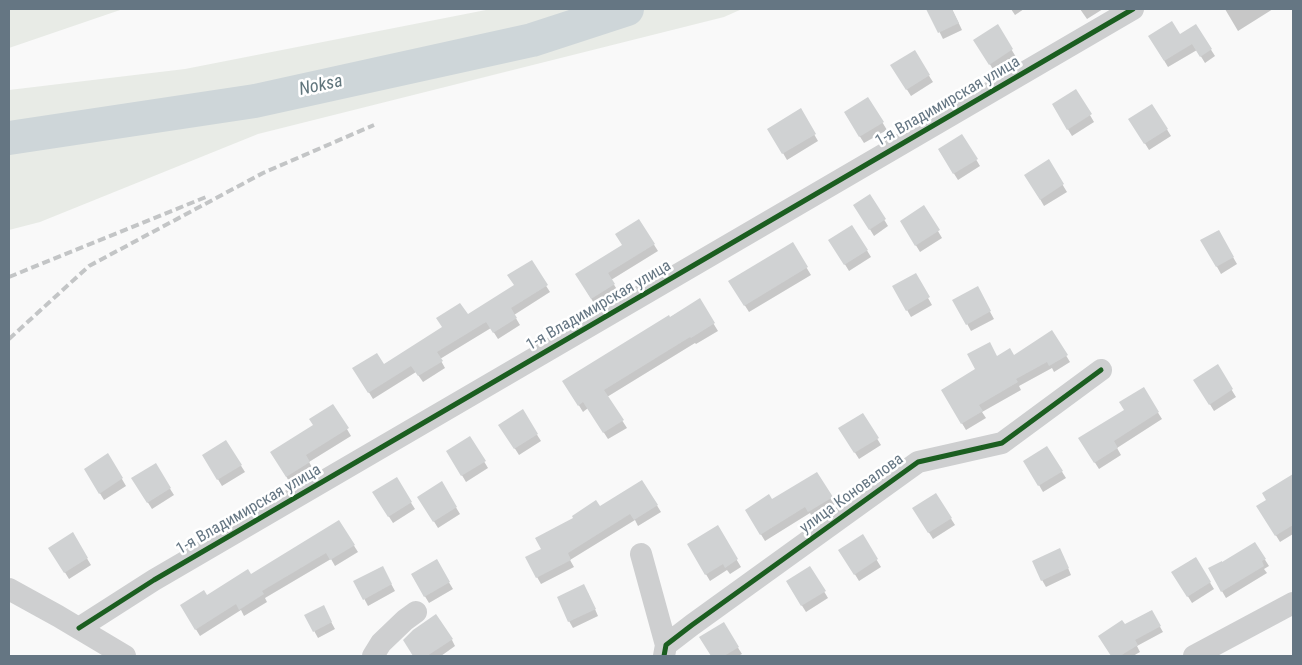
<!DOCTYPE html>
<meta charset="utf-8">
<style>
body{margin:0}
#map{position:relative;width:1302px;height:665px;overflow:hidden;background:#f9f9f9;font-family:"Roboto Condensed",sans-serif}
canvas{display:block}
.frame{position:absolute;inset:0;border:10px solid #657683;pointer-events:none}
</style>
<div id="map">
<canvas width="1302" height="665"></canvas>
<div class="frame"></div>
</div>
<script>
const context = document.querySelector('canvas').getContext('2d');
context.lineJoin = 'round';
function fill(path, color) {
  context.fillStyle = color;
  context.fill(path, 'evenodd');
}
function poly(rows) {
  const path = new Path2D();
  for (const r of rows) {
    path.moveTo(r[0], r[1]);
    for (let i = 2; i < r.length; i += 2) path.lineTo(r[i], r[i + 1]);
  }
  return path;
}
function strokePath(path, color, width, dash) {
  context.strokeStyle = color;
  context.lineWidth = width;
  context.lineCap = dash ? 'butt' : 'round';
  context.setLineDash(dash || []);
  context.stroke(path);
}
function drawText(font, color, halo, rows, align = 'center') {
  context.font = font + ' "Roboto Condensed",sans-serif';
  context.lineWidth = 5;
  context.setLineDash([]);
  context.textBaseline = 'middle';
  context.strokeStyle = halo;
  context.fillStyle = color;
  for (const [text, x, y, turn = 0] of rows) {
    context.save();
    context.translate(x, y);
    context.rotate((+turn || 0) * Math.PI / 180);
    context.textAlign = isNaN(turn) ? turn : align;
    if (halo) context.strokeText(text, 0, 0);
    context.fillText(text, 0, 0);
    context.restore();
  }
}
fill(poly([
 [9,9,123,9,9,48],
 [491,9,742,9,724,17,258,134,40,222,9,230,9,90,185,69]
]), '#e8ebe6');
fill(poly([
 [928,9,952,9,962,30,943,39],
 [1011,9,1024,9,1015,15],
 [1080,9,1103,9,1087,19],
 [1225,9,1273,9,1238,31],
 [997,26,1016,57,994,71,975,40],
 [1196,26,1215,56,1205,63,1197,50,1168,67,1150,37,1180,36],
 [914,52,933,82,911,96,892,66],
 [1076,91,1094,122,1072,136,1053,105],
 [868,99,887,130,864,143,845,113],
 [1152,105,1171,136,1149,150,1130,119],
 [800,110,818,141,787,160,769,129],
 [962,136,980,166,958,180,939,150],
 [1048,161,1067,192,1044,206,1026,175],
 [870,196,888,226,874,236,855,205],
 [924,207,942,238,920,252,901,221],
 [639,221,658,251,611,280,618,291,595,305,577,275,623,246],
 [852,226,871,257,849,271,830,240],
 [1218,231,1237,264,1221,274,1202,240],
 [792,244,811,275,749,312,730,282],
 [531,262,550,292,514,315,520,325,498,339,491,328,440,359,445,368,423,382,416,372,373,399,354,368,383,365,467,316,515,286],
 [915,275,932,305,911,317,894,287],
 [977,288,994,319,971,331,954,300],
 [699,300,718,331,696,344,695,343,607,397,627,428,608,439,588,408,583,412,564,381],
 [1052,332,1070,362,1054,372,1052,368,1019,386,1021,390,982,412,986,418,966,430,942,390,997,357,1014,357],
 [1217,366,1236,397,1214,411,1195,380],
 [1143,389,1162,419,1117,448,1121,455,1099,469,1080,439,1125,411],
 [333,405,351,436,309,462,313,469,290,483,272,452,314,426],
 [522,411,541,441,519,455,500,425],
 [862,414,881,445,859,459,840,429],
 [470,438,488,468,466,482,448,452],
 [226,442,245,472,222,486,204,456],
 [1047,448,1066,478,1043,492,1025,461],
 [108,455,126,486,104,500,85,469],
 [155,465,174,495,152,509,133,479],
 [817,473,835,504,813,518,810,513,765,541,746,510,772,501],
 [1292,477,1293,479,1293,534,1280,542,1258,506,1268,500],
 [396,479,415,509,393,523,374,493],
 [642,481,661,512,638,526,635,520,570,560,574,567,541,584,526,558,543,549,575,519,599,508],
 [441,483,460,514,438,528,419,497],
 [936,495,955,525,933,539,914,509],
 [339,522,358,552,335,566,331,559,265,598,267,602,244,616,241,610,200,636,181,605,207,597,251,576],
 [717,527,741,567,730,574,727,570,710,581,688,544],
 [72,534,91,565,69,579,50,548],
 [862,536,881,567,859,581,840,550],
 [1255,544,1269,566,1264,569,1267,573,1226,598,1209,569,1222,564],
 [1063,556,1071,575,1046,587,1042,580],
 [1195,558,1214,589,1192,603,1173,572],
 [436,561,453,589,429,603,412,575],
 [382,567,395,591,368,606,355,581],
 [810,568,828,598,806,612,787,582],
 [588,593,598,616,573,628,569,621],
 [323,607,335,629,318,638,306,616],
 [1151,611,1163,632,1137,646,1140,652,1133,656,1112,656,1099,636,1124,626],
 [723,624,742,654,738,656,712,656,701,638],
 [405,640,452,640,455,646,441,656,414,656]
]), '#0003');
strokePath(poly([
 [9,138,255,101,532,40,627,9]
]), '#ced6d9', 34);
fill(poly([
 [926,9,952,9,959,23,938,33],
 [1172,21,1180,34,1196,24,1212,49,1200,57,1192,44,1164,61,1148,36],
 [998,24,1013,49,989,65,973,40],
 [915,50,930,75,906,90,890,65],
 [1076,89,1092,114,1067,130,1052,104],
 [868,97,884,122,859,137,844,112],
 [1152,104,1168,129,1144,144,1128,119],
 [801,108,816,134,782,154,767,129],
 [962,134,978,159,953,174,938,149],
 [1049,159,1064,184,1040,200,1024,175],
 [870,194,886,219,869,230,853,205],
 [924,205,940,230,915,246,900,221],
 [639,219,655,244,608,273,615,284,591,299,575,274,622,245,615,234],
 [852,225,868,250,844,265,828,240],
 [1219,230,1234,257,1216,267,1200,240],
 [793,242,808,267,744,306,728,281],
 [532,260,548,285,511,308,517,318,493,333,486,322,437,352,443,361,418,376,411,366,368,393,352,368,377,353,384,364,442,327,436,318,460,303,468,314,514,285,507,275],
 [916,273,930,297,906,311,892,286],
 [978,286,991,311,966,325,952,300],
 [700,298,715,323,691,338,690,337,604,390,624,420,603,433,583,402,578,406,562,381,669,315,670,317],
 [1052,330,1068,355,1049,366,1047,362,1016,379,1018,382,979,405,983,411,961,424,941,390,975,369,967,354,990,342,997,356,1010,348,1014,355],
 [1218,364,1233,389,1209,405,1193,380],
 [1144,387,1159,412,1114,441,1118,448,1094,463,1078,438,1124,410,1119,402],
 [333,404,349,428,306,455,310,462,286,477,270,452,313,425,309,419],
 [523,409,538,434,514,449,498,425],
 [863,413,879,438,854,453,838,428],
 [470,436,486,461,461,476,446,451],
 [226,440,242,465,217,480,202,455],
 [1047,446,1063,471,1038,486,1023,461],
 [108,453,123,478,99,494,84,469],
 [156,463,171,488,147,503,131,478],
 [817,472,833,497,808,512,805,507,760,535,745,510,769,494,772,499],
 [1293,474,1293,525,1275,536,1256,506,1266,500,1262,493],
 [397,477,412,502,388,517,372,492],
 [642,480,658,505,634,520,630,514,568,553,571,560,536,578,525,557,541,549,535,538,573,518,572,516,596,500,600,506],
 [442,481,457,507,433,522,417,497],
 [936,493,952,518,928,533,912,508],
 [339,520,355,545,330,560,326,553,262,591,264,594,239,610,236,604,195,630,180,605,204,590,207,595,248,569,251,574],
 [718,525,738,559,725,568,723,564,705,575,687,544],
 [73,532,88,558,64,573,48,548],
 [863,534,878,559,854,575,838,550],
 [1255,542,1266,559,1262,561,1264,566,1221,592,1208,568,1222,561,1222,562],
 [1060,548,1069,568,1041,581,1032,561],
 [1196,557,1211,582,1187,597,1171,572],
 [437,559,450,582,424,597,411,574],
 [383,566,392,584,363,600,353,581],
 [810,566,826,591,801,606,786,581],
 [584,584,596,609,568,622,557,597],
 [324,605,332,622,313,632,304,615],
 [1152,610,1161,626,1135,640,1138,645,1120,656,1111,656,1098,636,1122,620,1125,624],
 [436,614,453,639,427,656,413,656,403,640,413,630],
 [724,622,739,647,724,656,711,656,699,637]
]), '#d0d2d3');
strokePath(poly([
 [641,554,666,645],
 [9,589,58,616,125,656],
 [79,628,154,580,1133,9],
 [373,656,381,643,405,620,416,612],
 [664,656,666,645,692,625,918,462,1002,443,1101,370],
 [1194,656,1293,603]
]), '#cecfd0', 22);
strokePath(poly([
 [9,277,206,197],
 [9,339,89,266,263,173,374,125]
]), '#c3c5c6', 4, [8, 4]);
strokePath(poly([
 [79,628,154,580,1133,9],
 [664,656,666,645,692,625,918,462,1002,443,1101,370]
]), '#1b5e20', 5);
drawText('16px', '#657683', '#fff', [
 ["1-я Владимирская улица",948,102,-30],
 ["1-я Владимирская улица",599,306,-30],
 ["улица Коновалова",852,494,-36],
 ["1-я Владимирская улица",249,510,-30]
]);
drawText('italic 18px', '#60757c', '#fff', [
 ["Noksa",321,86,-12]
]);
</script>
